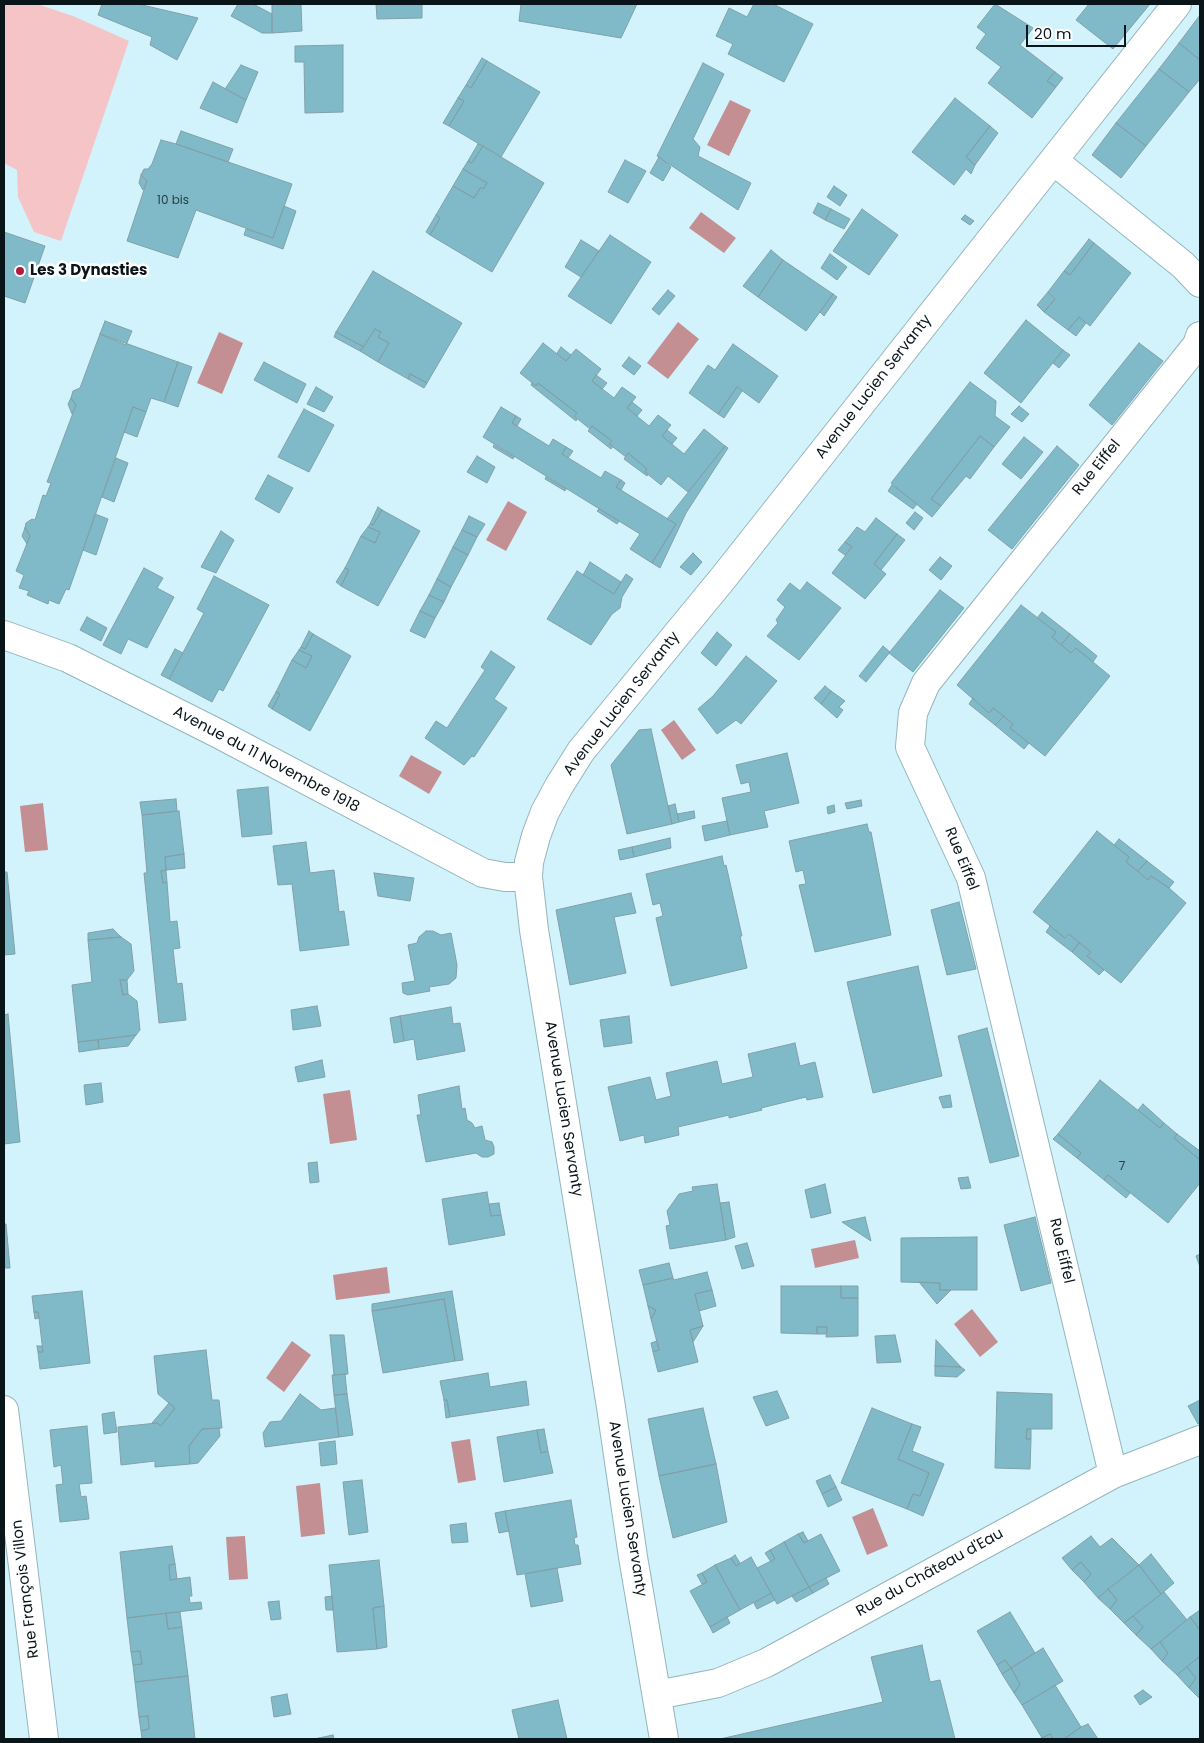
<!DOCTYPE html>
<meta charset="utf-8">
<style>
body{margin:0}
#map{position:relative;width:1204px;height:1743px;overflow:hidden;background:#d2f3fc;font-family:Poppins,sans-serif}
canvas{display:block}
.frame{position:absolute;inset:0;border:5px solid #091518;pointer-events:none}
.scale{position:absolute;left:1026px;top:25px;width:100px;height:22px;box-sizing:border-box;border:2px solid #091518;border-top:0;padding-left:6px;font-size:15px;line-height:18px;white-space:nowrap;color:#091518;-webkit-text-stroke:4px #fff;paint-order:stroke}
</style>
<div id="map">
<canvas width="1204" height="1743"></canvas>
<div class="frame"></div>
<div class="scale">20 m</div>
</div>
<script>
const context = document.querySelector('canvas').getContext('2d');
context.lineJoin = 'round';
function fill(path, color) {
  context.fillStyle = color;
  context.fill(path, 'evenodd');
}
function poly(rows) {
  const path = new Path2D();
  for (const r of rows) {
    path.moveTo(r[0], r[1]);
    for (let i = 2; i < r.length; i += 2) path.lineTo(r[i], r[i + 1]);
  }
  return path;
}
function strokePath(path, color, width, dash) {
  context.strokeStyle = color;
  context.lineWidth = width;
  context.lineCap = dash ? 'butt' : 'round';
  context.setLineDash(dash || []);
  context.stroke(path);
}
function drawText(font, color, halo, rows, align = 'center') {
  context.font = font + ' Poppins,sans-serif';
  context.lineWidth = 5;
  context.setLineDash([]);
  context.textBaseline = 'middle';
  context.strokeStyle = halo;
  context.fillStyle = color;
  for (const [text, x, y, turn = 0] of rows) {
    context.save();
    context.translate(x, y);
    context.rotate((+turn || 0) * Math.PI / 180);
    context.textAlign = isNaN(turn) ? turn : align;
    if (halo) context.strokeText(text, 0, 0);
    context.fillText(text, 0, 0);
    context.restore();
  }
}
fill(poly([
 [4,4,37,4,73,16,129,41,61,241,34,232,18,197,17,170,4,163]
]), '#f5c4c7');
fill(poly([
 [730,100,751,110,729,156,707,145],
 [701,212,736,238,724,253,689,228],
 [678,322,699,339,668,379,647,363],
 [219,332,243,343,222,394,197,383],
 [508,501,527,512,506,551,486,540],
 [674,720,696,750,682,760,661,730],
 [411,755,442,772,429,794,399,776],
 [43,803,48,850,25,852,20,806],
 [350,1090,357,1140,330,1144,323,1094],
 [855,1240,859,1258,815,1268,811,1249],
 [387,1267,390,1293,336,1300,333,1275],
 [972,1309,998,1342,980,1357,954,1324],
 [292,1341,311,1355,284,1392,266,1378],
 [470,1439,476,1480,458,1483,451,1442],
 [320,1483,325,1534,301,1537,296,1486],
 [873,1508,888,1546,867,1555,852,1517],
 [245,1536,248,1579,229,1580,226,1537]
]), '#c38f93');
const building = poly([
 [102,4,138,4,198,18,177,60,150,45,152,37,98,15,102,4],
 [238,4,253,4,272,14,272,33,262,33,231,16,238,4],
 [272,4,301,4,302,31,272,33,272,4],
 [376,4,422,4,422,18,377,19,376,4],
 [521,4,637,4,621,38,519,21,521,4],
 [754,4,773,4,813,24,784,82,728,54,733,44,716,36,729,8,747,17,754,4],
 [995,4,1033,28,1020,45,1055,72,1047,81,1056,87,1032,118,988,83,1001,67,976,48,986,34,977,27,995,4],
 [1089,4,1150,4,1113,49,1076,20,1089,4],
 [1200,15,1200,60,1179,43,1200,15],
 [1179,43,1200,60,1200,79,1189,92,1159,69,1179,43],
 [343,45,343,112,305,113,304,62,295,62,295,46,343,45],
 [482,58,487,61,471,88,466,85,482,58],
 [487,61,540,92,501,157,449,126,464,101,458,98,466,85,471,88,487,61],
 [703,63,724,74,693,139,700,147,698,156,751,183,738,210,657,156,703,63],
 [241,65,258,72,246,100,225,89,241,65],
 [1159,69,1189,92,1146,146,1116,123,1159,69],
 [1055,72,1063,78,1056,87,1047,81,1055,72],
 [213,82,246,100,237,123,200,108,213,82],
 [458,98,464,101,449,126,443,123,458,98],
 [955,98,990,126,966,157,975,165,971,174,966,169,954,185,912,152,955,98],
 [1116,123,1146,146,1121,178,1092,155,1116,123],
 [990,126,998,133,975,165,966,157,990,126],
 [181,131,233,149,228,162,176,144,181,131],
 [161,140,176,144,292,184,273,238,196,210,178,258,127,241,147,181,141,175,144,169,148,169,152,164,161,140],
 [478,144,483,146,472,163,468,161,478,144],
 [483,146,544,183,492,272,430,235,440,218,436,215,453,186,474,198,481,187,483,189,487,183,463,169,468,161,472,163,483,146],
 [659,157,671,167,663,181,650,173,659,157],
 [625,160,646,171,628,203,608,192,625,160],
 [463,169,487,183,483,189,481,187,474,198,453,186,463,169],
 [141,175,147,181,143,190,139,183,141,175],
 [834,186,847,195,840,206,827,197,834,186],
 [818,203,831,209,825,220,813,213,818,203],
 [284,206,296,211,283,249,244,235,246,229,273,238,284,206],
 [831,209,850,219,844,229,825,220,831,209],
 [862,209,898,235,869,275,833,251,862,209],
 [436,215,440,218,430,235,426,232,436,215],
 [965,215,974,221,970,225,961,219,965,215],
 [4,232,45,246,25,303,4,296,4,232],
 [610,235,651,262,611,324,568,296,610,235],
 [1089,239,1094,243,1070,275,1064,271,1089,239],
 [581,240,599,251,581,277,565,267,581,240],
 [1094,243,1131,273,1090,326,1079,317,1068,330,1044,312,1055,299,1048,292,1064,271,1070,275,1094,243],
 [771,250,783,260,758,297,743,286,771,250],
 [830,254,847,267,837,280,821,268,830,254],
 [783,260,833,294,806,331,758,297,783,260],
 [373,271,462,323,427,383,410,374,408,379,378,362,389,343,378,337,381,332,375,329,364,347,336,332,373,271],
 [668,290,675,296,659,315,652,309,668,290],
 [1048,292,1055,299,1044,312,1037,305,1048,292],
 [833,294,837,297,824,316,820,312,833,294],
 [1079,317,1086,323,1076,336,1068,330,1079,317],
 [1026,320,1063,350,1021,403,984,373,1026,320],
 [105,321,132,331,126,345,100,334,105,321],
 [375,329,381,332,378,337,389,343,378,362,360,351,375,329],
 [336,332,364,347,360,351,334,337,336,332],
 [100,334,178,362,164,402,151,398,146,412,133,407,69,590,66,589,59,604,49,600,48,604,27,595,29,591,19,588,24,575,16,571,30,536,25,528,26,523,32,519,35,520,43,495,46,496,51,483,47,482,76,405,71,398,73,391,80,388,100,334],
 [543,343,566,361,576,349,601,369,592,381,614,398,622,387,636,397,627,408,649,426,658,415,671,425,662,436,684,454,704,429,725,446,688,492,668,476,661,485,645,472,647,469,628,453,626,457,609,444,612,441,592,426,590,429,574,416,577,413,538,383,536,386,520,373,543,343],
 [1139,343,1163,361,1112,425,1089,405,1139,343],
 [733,344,778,376,759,403,737,387,718,414,689,393,708,365,715,370,733,344],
 [561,347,571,355,566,361,557,353,561,347],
 [1063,350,1070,355,1059,368,1053,363,1063,350],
 [629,357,641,366,634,375,622,366,629,357],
 [178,362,192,367,178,407,164,402,178,362],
 [264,362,306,384,297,403,254,380,264,362],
 [410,374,427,383,424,388,408,379,410,374],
 [596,375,607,383,602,389,592,381,596,375],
 [970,382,996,401,995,416,1010,427,994,447,980,436,931,499,941,506,932,517,891,483,970,382],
 [532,383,536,386,538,383,577,413,574,416,577,419,576,421,531,385,532,383],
 [316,387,333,397,324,412,307,404,316,387],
 [737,387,742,391,724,418,718,414,737,387],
 [71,398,76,405,72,414,68,404,71,398],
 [632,402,642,410,637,416,627,408,632,402],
 [1019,406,1029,414,1022,422,1011,414,1019,406],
 [133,407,146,412,137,437,124,432,133,407],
 [501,407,516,416,512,423,549,446,553,439,566,447,562,454,601,478,605,471,621,480,616,487,676,524,652,563,630,549,640,534,483,437,501,407],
 [304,409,334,425,309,472,278,457,304,409],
 [516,416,521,419,517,426,512,423,516,416],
 [592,426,612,441,609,444,613,446,611,449,588,431,592,426],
 [667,430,677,438,672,444,662,436,667,430],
 [980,436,994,447,970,479,966,476,941,506,931,499,980,436],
 [1024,437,1043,452,1021,479,1002,464,1024,437],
 [494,445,514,457,513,459,493,447,494,445],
 [725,446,728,448,686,513,660,568,652,563,676,524,667,519,725,446],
 [1057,446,1079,465,1012,549,988,530,1057,446],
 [566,447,573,451,568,458,562,454,566,447],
 [628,453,647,469,645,472,648,474,647,476,624,459,628,453],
 [477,456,495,467,487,483,467,472,477,456],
 [116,458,128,463,114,502,102,497,116,458],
 [268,475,293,488,279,513,255,499,268,475],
 [546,477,566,489,565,491,545,479,546,477],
 [621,480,625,483,621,490,616,487,621,480],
 [892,485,917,504,913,509,888,491,892,485],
 [378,507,382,510,373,525,370,524,378,507],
 [599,509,619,521,617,524,597,511,599,509],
 [382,510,420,531,378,606,341,586,349,570,345,568,361,536,375,543,380,532,368,527,370,524,373,525,382,510],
 [915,512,923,518,914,530,906,523,915,512],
 [95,514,108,519,96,555,83,550,95,514],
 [469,516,485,524,477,537,462,530,469,516],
 [876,518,897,534,874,564,886,574,865,599,832,573,852,547,845,542,857,527,865,532,876,518],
 [368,527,380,532,375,543,361,536,368,527],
 [25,528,30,536,27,544,22,536,25,528],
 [462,530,477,537,468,555,453,547,462,530],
 [221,531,234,540,216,573,201,567,221,531],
 [897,534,905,540,881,570,874,564,897,534],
 [845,542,852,547,845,555,838,550,845,542],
 [453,547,468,555,451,587,437,579,453,547],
 [693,553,702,562,691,575,680,567,693,553],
 [940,557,952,566,941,580,929,570,940,557],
 [590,562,621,582,614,594,583,575,590,562],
 [144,568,163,578,157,588,174,597,147,648,128,639,121,654,103,645,144,568],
 [345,568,349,570,341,586,336,582,345,568],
 [577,571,614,594,626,574,633,579,622,597,620,608,612,614,591,645,547,619,577,571],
 [214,576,269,605,223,691,219,689,212,702,169,679,204,613,197,609,214,576],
 [437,579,451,587,444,602,429,595,437,579],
 [807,582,841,608,799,660,767,636,778,623,776,620,785,607,777,600,790,583,800,591,807,582],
 [940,590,964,608,913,672,889,653,940,590],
 [429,595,444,602,435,618,420,611,429,595],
 [1021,605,1056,632,1052,637,1071,653,1076,648,1110,676,1045,756,1010,728,1013,724,993,708,989,713,957,685,1021,605],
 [420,611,435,618,425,638,410,631,420,611],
 [1042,612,1070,634,1061,645,1052,637,1056,632,1037,618,1042,612],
 [87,617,107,628,101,641,80,630,87,617],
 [309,631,313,634,305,649,301,647,309,631],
 [717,632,732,645,716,666,701,653,717,632],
 [313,634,351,656,310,731,272,709,280,694,276,692,292,660,306,668,312,656,299,650,301,647,305,649,313,634],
 [1070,634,1097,656,1093,662,1076,648,1071,653,1061,645,1070,634],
 [883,646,890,652,866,682,859,676,883,646],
 [175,649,183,653,169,679,161,675,175,649],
 [299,650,312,656,306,668,292,660,299,650],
 [491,651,515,667,494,699,507,708,474,757,472,756,464,765,425,738,436,721,447,728,485,670,481,667,491,651],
 [746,656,777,681,741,724,736,720,717,734,698,709,713,696,746,656],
 [825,686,831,691,821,704,814,698,825,686],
 [831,691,845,701,839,707,843,710,837,718,821,704,831,691],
 [276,692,280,694,272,709,268,706,276,692],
 [973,698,989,713,993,708,1004,716,995,725,969,704,973,698],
 [1004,716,1013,724,1010,728,1029,743,1024,749,995,725,1004,716],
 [651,729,672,824,627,834,611,765,639,730,651,729],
 [787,753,799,803,764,811,768,827,730,835,722,798,751,792,749,782,741,784,736,765,787,753],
 [268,787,272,834,242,837,237,790,268,787],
 [176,799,177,811,142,815,140,802,176,799],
 [861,800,862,806,847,809,845,803,861,800],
 [675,804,679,822,672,824,668,806,675,804],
 [834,805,835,812,828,814,827,807,834,805],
 [179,811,184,854,165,857,166,870,161,871,163,883,167,882,170,922,177,921,180,948,173,949,177,984,182,983,186,1020,159,1023,144,873,147,873,142,815,179,811],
 [694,811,695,818,679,822,677,814,694,811],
 [727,821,730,835,705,841,702,826,727,821],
 [867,824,869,832,871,832,891,935,815,952,799,885,806,884,803,870,796,872,789,841,867,824],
 [1097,831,1129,857,1126,862,1148,880,1151,876,1169,888,1186,903,1121,983,1087,956,1091,952,1069,934,1065,938,1033,912,1097,831],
 [670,838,671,848,634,857,632,847,670,838],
 [1119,839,1147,861,1138,871,1126,862,1129,857,1114,845,1119,839],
 [306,842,310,873,334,870,339,912,344,911,349,945,300,951,292,884,278,885,273,846,306,842],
 [632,847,634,857,620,860,618,850,632,847],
 [184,854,185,868,166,870,165,857,184,854],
 [722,856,724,866,726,865,742,936,740,936,747,968,671,986,656,918,663,916,660,903,653,905,646,874,722,856],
 [1147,861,1174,882,1169,888,1151,876,1148,880,1138,871,1147,861],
 [166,870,167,882,163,883,161,871,166,870],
 [4,872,7,872,15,954,4,955,4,872],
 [374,873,414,878,410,901,378,896,374,873],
 [631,893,636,913,614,917,626,973,570,985,556,910,631,893],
 [959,902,976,969,947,975,931,910,959,902],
 [1050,926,1065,938,1069,934,1079,943,1072,952,1046,932,1050,926],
 [113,929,121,937,88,940,88,933,113,929],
 [426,931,433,931,441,935,451,933,457,965,456,978,449,984,429,987,430,991,408,995,403,993,402,983,415,981,408,945,417,943,419,937,426,931],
 [121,937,131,944,134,971,127,980,120,980,123,995,128,994,137,1001,140,1030,136,1035,78,1042,72,985,92,982,88,940,121,937],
 [1079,943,1091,952,1087,956,1104,970,1099,975,1072,952,1079,943],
 [918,966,942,1076,873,1093,847,982,918,966],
 [120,980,127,980,128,994,123,995,120,980],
 [317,1006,321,1026,293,1030,291,1010,317,1006],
 [451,1007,453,1024,460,1023,465,1051,417,1060,414,1039,404,1041,400,1016,451,1007],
 [8,1014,20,1142,4,1144,4,1015,8,1014],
 [400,1016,404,1041,394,1043,390,1018,400,1016],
 [629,1016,632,1043,604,1047,600,1020,629,1016],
 [987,1028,1019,1156,990,1163,958,1036,987,1028],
 [136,1035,128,1046,99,1049,98,1040,136,1035],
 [98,1040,99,1049,79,1052,78,1042,98,1040],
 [795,1043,800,1066,815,1062,823,1097,807,1100,806,1097,761,1108,762,1110,729,1118,729,1115,678,1127,679,1135,645,1143,644,1135,620,1141,608,1087,650,1077,656,1100,671,1096,666,1073,717,1061,722,1084,753,1077,748,1054,795,1043],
 [322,1060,325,1077,298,1082,295,1067,322,1060],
 [1100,1080,1160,1128,1164,1123,1177,1134,1174,1138,1200,1160,1200,1183,1168,1223,1108,1175,1104,1180,1077,1158,1081,1153,1058,1134,1100,1080],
 [101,1083,103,1102,86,1105,84,1085,101,1083],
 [459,1086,462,1109,465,1108,467,1120,472,1123,475,1128,482,1126,485,1140,492,1142,494,1147,494,1154,488,1157,482,1157,476,1153,426,1162,417,1115,421,1115,418,1095,459,1086],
 [950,1095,952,1107,943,1108,939,1097,950,1095],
 [1143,1104,1164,1123,1160,1128,1138,1110,1143,1104],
 [1058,1134,1081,1153,1077,1158,1053,1139,1058,1134],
 [1177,1134,1200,1151,1200,1160,1174,1138,1177,1134],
 [317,1162,319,1182,310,1183,308,1163,317,1162],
 [1108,1175,1130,1193,1126,1198,1104,1180,1108,1175],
 [968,1177,971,1188,961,1189,958,1178,968,1177],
 [717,1184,726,1240,670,1249,666,1226,670,1225,667,1211,679,1194,693,1191,692,1187,717,1184],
 [825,1184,831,1213,811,1218,805,1190,825,1184],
 [487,1192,491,1216,501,1215,505,1235,449,1245,442,1199,487,1192],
 [729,1202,735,1237,726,1240,720,1203,729,1202],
 [499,1203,501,1215,491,1216,489,1204,499,1203],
 [865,1217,871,1241,842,1222,865,1217],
 [1035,1217,1051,1283,1021,1291,1004,1225,1035,1217],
 [4,1224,6,1224,10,1268,4,1268,4,1224],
 [977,1237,977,1290,940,1290,940,1283,901,1282,901,1238,977,1237],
 [747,1243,754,1266,742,1269,735,1246,747,1243],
 [1200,1254,1200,1267,1196,1256,1200,1254],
 [669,1263,673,1278,643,1285,639,1270,669,1263],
 [707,1272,712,1290,695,1294,703,1326,690,1330,698,1362,658,1372,653,1352,659,1350,651,1319,656,1310,648,1306,643,1285,673,1278,674,1280,707,1272],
 [919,1282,940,1283,940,1290,951,1290,937,1304,919,1282],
 [781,1286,841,1286,841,1298,858,1298,858,1336,826,1337,827,1327,817,1327,817,1334,781,1333,781,1286],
 [841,1286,858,1286,858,1298,841,1298,841,1286],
 [712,1290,716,1306,699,1311,695,1294,712,1290],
 [82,1291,90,1363,40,1369,38,1352,43,1352,39,1318,38,1312,34,1312,32,1296,82,1291],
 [452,1291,463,1360,455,1361,444,1299,372,1311,372,1304,452,1291],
 [444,1299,455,1361,383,1373,372,1311,444,1299],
 [648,1306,656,1310,651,1319,648,1306],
 [34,1312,38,1312,39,1318,35,1319,34,1312],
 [703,1326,693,1342,690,1330,703,1326],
 [817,1327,827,1327,827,1334,817,1334,817,1327],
 [330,1335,344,1335,348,1374,334,1375,330,1335],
 [895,1335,901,1362,877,1363,875,1336,895,1335],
 [936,1340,961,1367,935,1366,936,1340],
 [657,1341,659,1350,653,1352,651,1343,657,1341],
 [37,1346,42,1346,43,1352,38,1352,37,1346],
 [206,1350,212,1400,219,1400,222,1428,202,1429,189,1446,190,1464,155,1467,155,1461,121,1465,118,1427,157,1423,161,1426,175,1408,158,1394,154,1356,206,1350],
 [935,1366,961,1367,965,1370,957,1377,935,1376,935,1366],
 [488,1373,490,1387,526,1381,529,1405,450,1417,447,1400,444,1400,440,1381,488,1373],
 [345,1374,347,1394,334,1395,332,1375,345,1374],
 [777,1391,789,1418,766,1426,753,1397,777,1391],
 [997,1392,1052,1394,1052,1429,1027,1429,1026,1439,1031,1439,1030,1469,995,1468,997,1392],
 [300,1394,321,1410,335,1408,339,1437,265,1447,263,1433,270,1422,281,1421,300,1394],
 [347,1394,353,1435,339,1437,334,1395,347,1394],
 [444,1400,447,1400,450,1417,446,1418,444,1400],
 [1200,1400,1200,1423,1198,1424,1188,1406,1200,1400],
 [169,1403,175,1408,161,1426,157,1423,152,1423,169,1403],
 [703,1408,716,1464,659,1476,648,1419,703,1408],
 [872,1408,912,1424,898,1459,929,1473,920,1496,913,1494,907,1509,841,1483,872,1408],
 [114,1412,117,1432,104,1434,102,1414,114,1412],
 [912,1424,921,1427,912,1451,944,1464,923,1516,907,1509,913,1494,920,1496,929,1473,898,1459,912,1424],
 [87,1426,92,1483,79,1484,81,1497,86,1496,89,1519,60,1522,56,1485,63,1484,61,1465,54,1467,50,1430,87,1426],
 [219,1428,220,1436,198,1463,190,1464,189,1446,202,1429,219,1428],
 [544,1429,548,1451,541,1453,537,1430,544,1429],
 [1027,1429,1031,1429,1031,1439,1026,1439,1027,1429],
 [537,1430,541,1453,548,1451,553,1473,504,1482,497,1437,537,1430],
 [335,1441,337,1464,321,1466,319,1443,335,1441],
 [716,1464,727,1522,673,1538,659,1476,716,1464],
 [830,1475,836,1487,822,1494,816,1481,830,1475],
 [362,1480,368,1532,349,1535,343,1482,362,1480],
 [836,1487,842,1500,828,1507,822,1494,836,1487],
 [571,1500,577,1537,574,1538,575,1545,578,1545,581,1564,517,1575,505,1511,571,1500],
 [505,1511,509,1531,499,1533,495,1513,505,1511],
 [466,1523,468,1542,452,1543,450,1525,466,1523],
 [803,1532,808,1541,804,1543,798,1534,803,1532],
 [798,1534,804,1543,821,1534,840,1571,809,1587,784,1542,798,1534],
 [1091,1536,1100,1547,1112,1538,1139,1565,1098,1598,1084,1582,1091,1574,1081,1562,1072,1570,1062,1558,1091,1536],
 [784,1542,809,1587,777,1604,757,1568,775,1559,770,1550,784,1542],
 [172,1546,175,1564,169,1565,170,1580,190,1577,192,1596,189,1596,190,1603,201,1602,202,1609,127,1618,120,1552,172,1546],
 [770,1550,775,1559,771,1562,765,1553,770,1550],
 [1151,1554,1174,1583,1161,1594,1139,1565,1151,1554],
 [735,1555,740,1563,736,1566,731,1558,735,1555],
 [751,1557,771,1593,740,1610,715,1565,731,1558,736,1566,751,1557],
 [379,1560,384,1606,373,1608,377,1649,337,1652,329,1565,379,1560],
 [1081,1562,1091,1574,1084,1582,1072,1570,1081,1562],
 [175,1564,177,1579,170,1580,169,1565,175,1564],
 [715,1565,740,1610,710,1627,690,1591,707,1582,702,1573,715,1565],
 [1139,1565,1161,1594,1124,1623,1110,1609,1117,1600,1108,1589,1139,1565],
 [557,1568,563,1601,531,1607,525,1574,557,1568],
 [702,1573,707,1582,702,1584,697,1575,702,1573],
 [826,1578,829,1584,813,1593,809,1587,826,1578],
 [809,1587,813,1593,796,1602,792,1596,809,1587],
 [1108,1589,1117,1600,1110,1609,1098,1598,1108,1589],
 [1164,1592,1187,1620,1151,1649,1136,1635,1143,1627,1133,1616,1164,1592],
 [771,1593,775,1600,757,1609,754,1603,771,1593],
 [332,1596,333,1610,326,1610,325,1597,332,1596],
 [279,1601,281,1619,271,1620,268,1602,279,1601],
 [384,1606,387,1647,377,1649,373,1608,384,1606],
 [1200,1610,1200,1630,1190,1617,1200,1610],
 [180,1612,182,1627,168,1629,166,1613,180,1612],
 [1010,1612,1035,1653,1011,1668,1005,1660,997,1665,977,1631,1010,1612],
 [166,1613,168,1629,182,1627,188,1676,135,1682,133,1665,142,1664,140,1651,131,1652,127,1618,166,1613],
 [1133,1616,1143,1627,1136,1635,1124,1623,1133,1616],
 [727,1617,730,1623,713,1633,710,1627,727,1617],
 [1190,1617,1200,1630,1200,1656,1177,1675,1162,1661,1168,1653,1160,1642,1190,1617],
 [1160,1642,1168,1653,1162,1661,1151,1649,1160,1642],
 [922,1645,930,1682,940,1680,955,1739,720,1739,883,1702,871,1657,922,1645],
 [1043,1648,1063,1681,1022,1705,1014,1693,1020,1684,1011,1668,1043,1648],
 [140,1651,142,1664,133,1665,131,1652,140,1651],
 [1200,1656,1200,1699,1189,1688,1196,1678,1187,1667,1200,1656],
 [1005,1660,1011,1668,1002,1674,997,1665,1005,1660],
 [1187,1667,1196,1678,1189,1688,1177,1675,1187,1667],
 [1011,1668,1020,1684,1014,1693,1002,1674,1011,1668],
 [188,1676,195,1739,142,1739,141,1731,149,1729,148,1716,139,1717,135,1682,188,1676],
 [1055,1685,1081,1727,1064,1739,1053,1739,1050,1734,1042,1738,1022,1705,1055,1685],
 [1143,1690,1152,1697,1140,1705,1134,1696,1143,1690],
 [287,1694,291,1714,274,1717,271,1697,287,1694],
 [558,1700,567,1739,519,1739,512,1710,558,1700],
 [148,1716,149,1729,141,1731,139,1717,148,1716],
 [1088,1724,1098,1739,1064,1739,1081,1727,1088,1724],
 [1050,1734,1053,1739,1043,1739,1042,1738,1050,1734],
 [333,1735,334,1739,314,1739,333,1735]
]);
fill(building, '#80bac9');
strokePath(building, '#81a0a8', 1);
const minor = poly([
 [1054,161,1183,265,1200,283],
 [4,635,68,658,217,733,483,873,505,877,528,877],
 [4,1410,44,1739],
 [1113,1474,971,878,910,747,913,713,926,683,1197,345,1200,336],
 [657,1695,718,1683,766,1663,1113,1474,1200,1440],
 [664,1739,633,1557,611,1407,534,930,528,877,529,862,536,836,545,812,559,786,581,751,724,577,1177,4]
]);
strokePath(minor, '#95b5bd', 30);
strokePath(minor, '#fff', 28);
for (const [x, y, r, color] of [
 [20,271,5,"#b01c42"]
]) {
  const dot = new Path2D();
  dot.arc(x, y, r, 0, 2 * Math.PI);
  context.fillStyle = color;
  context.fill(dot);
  strokePath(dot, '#fff', 2);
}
drawText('12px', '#273e44', null, [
 ["10 bis",173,201],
 ["7",1122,1167]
]);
drawText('bold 15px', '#091518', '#fff', [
 ["Les 3 Dynasties",30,271]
], 'left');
drawText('15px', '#091518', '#fff', [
 ["Avenue Lucien Servanty",874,387,-52],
 ["Rue Eiffel",1097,468,-51],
 ["Avenue Lucien Servanty",622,704,-52],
 ["Avenue du 11 Novembre 1918",266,760,28],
 ["Rue Eiffel",961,859,68],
 ["Avenue Lucien Servanty",563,1109,81],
 ["Rue Eiffel",1061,1251,77],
 ["Avenue Lucien Servanty",627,1509,81],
 ["Rue du Château d'Eau",930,1573,-29],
 ["Rue François Villon",26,1589,-97]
]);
</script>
